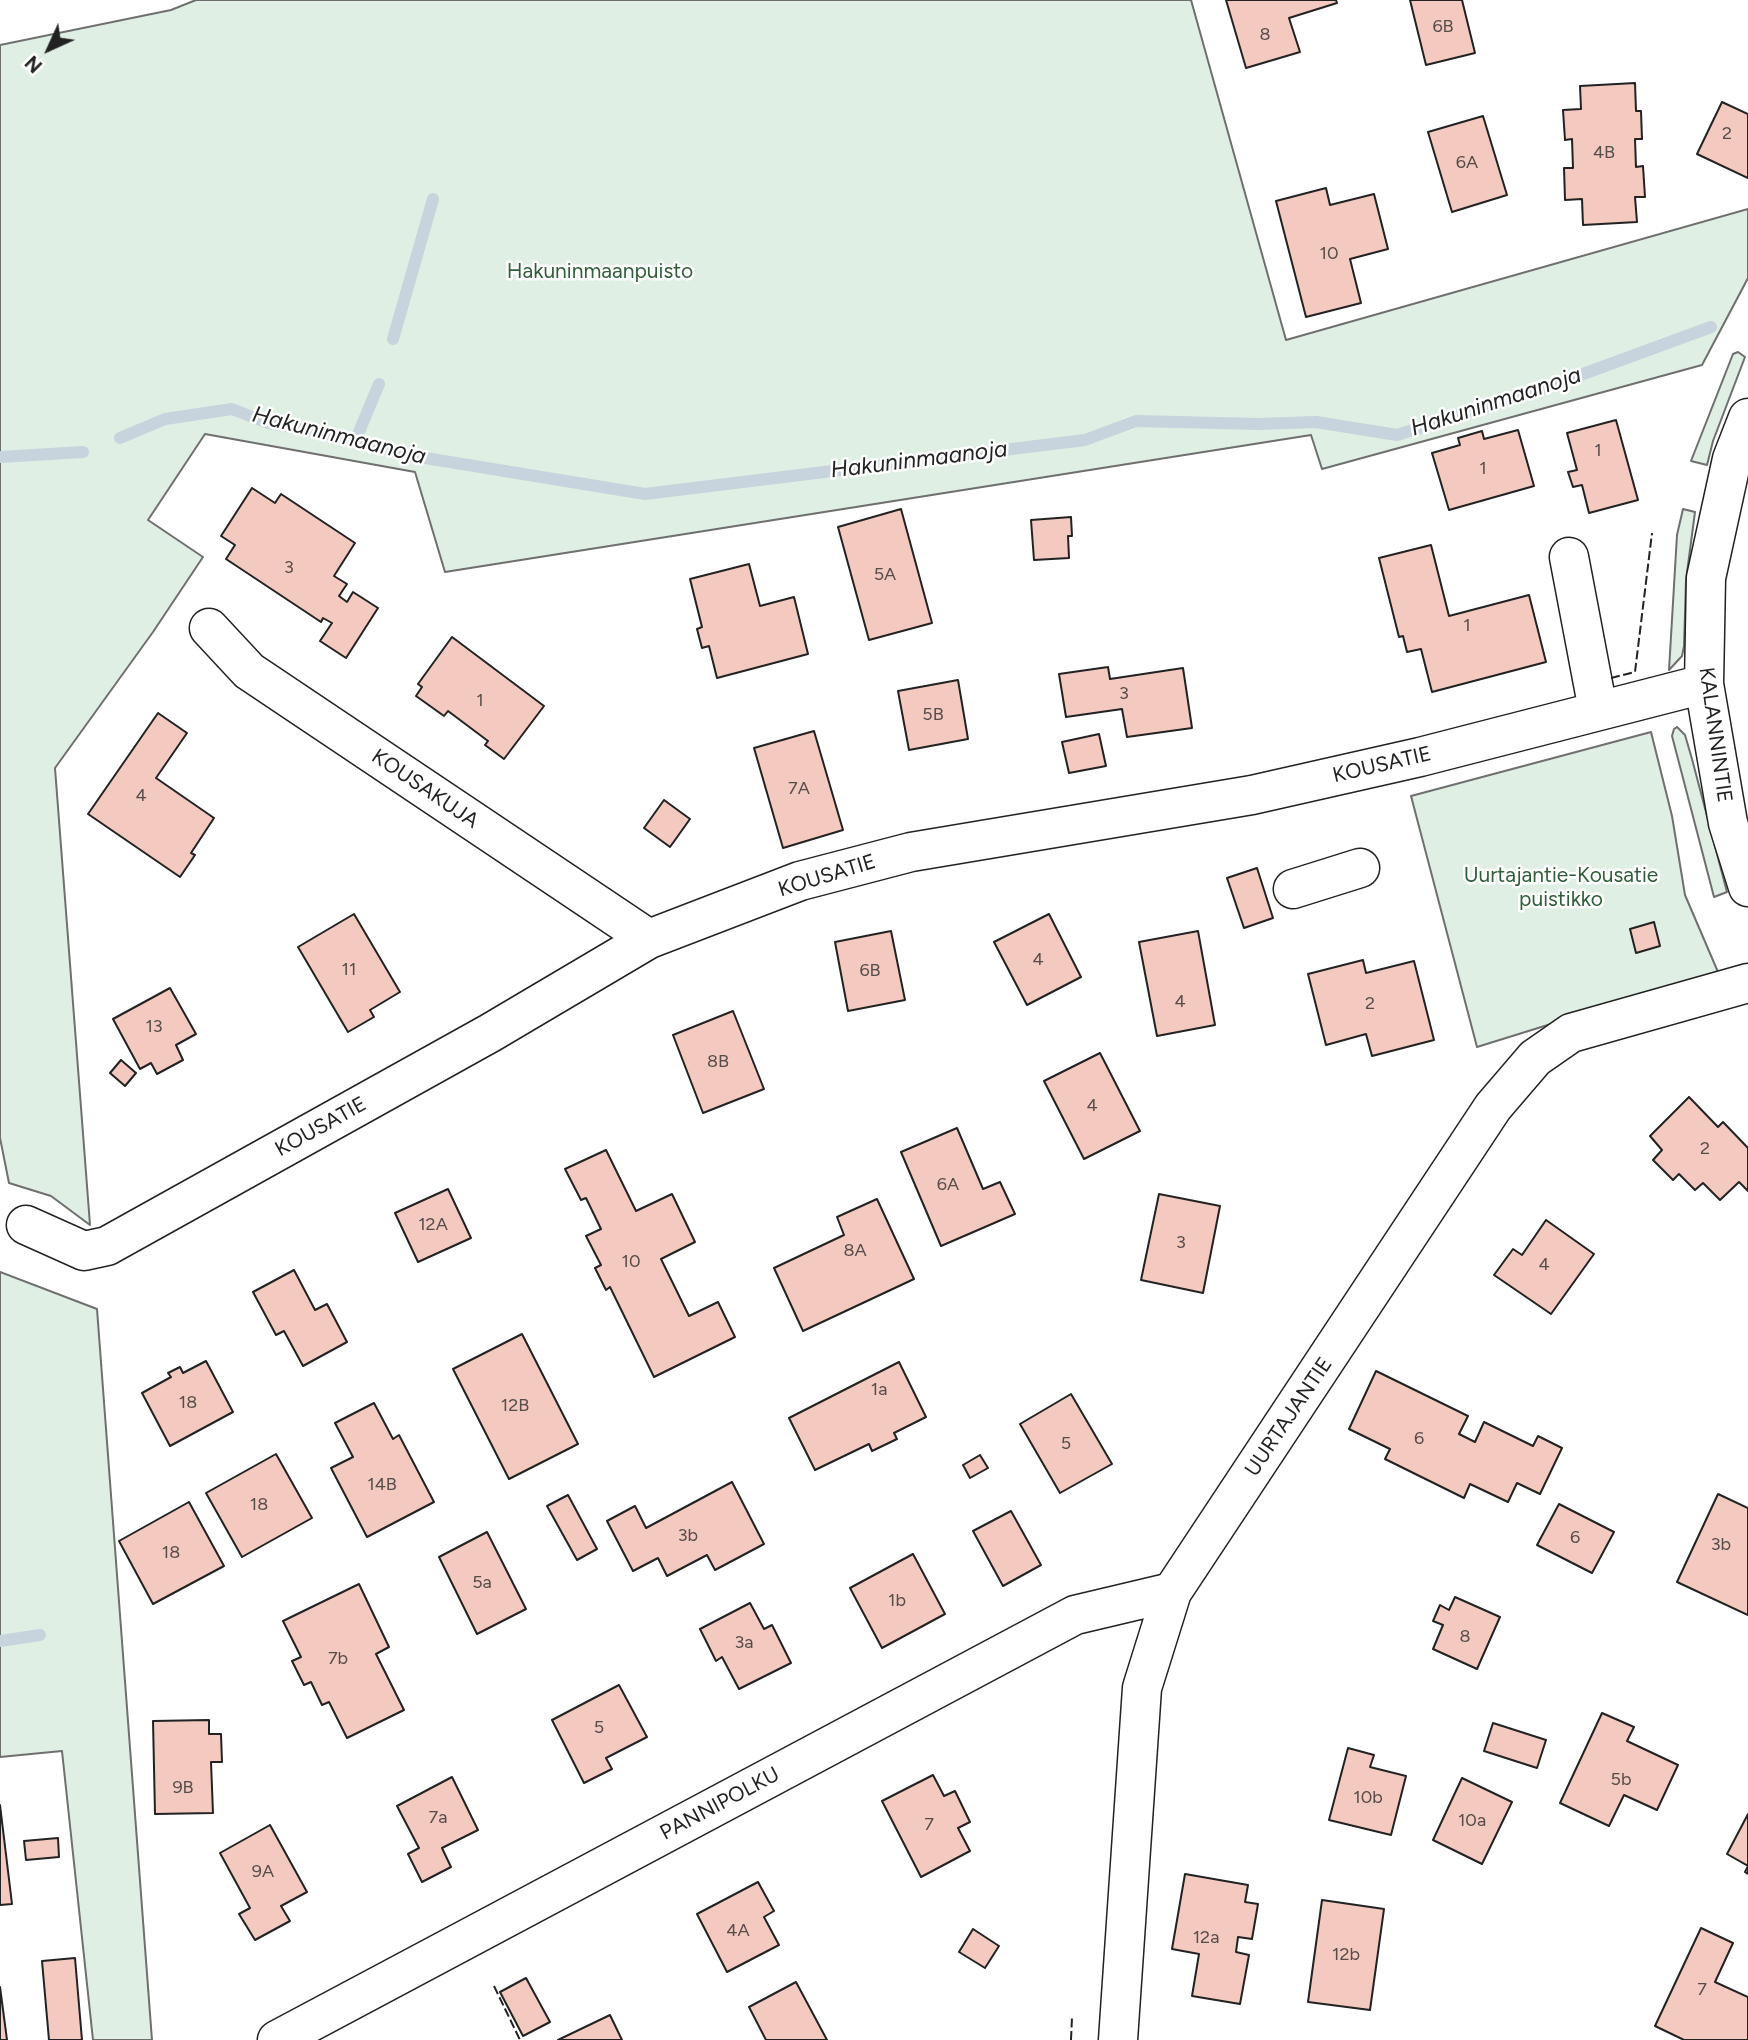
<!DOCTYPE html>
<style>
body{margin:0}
#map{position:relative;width:1748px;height:2040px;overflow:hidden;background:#fff;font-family:Figtree,sans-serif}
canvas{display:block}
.north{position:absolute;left:14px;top:14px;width:70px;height:70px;-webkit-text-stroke:5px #fff;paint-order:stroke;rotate:225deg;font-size:19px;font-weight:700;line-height:28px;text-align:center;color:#222}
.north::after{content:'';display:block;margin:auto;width:24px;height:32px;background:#222;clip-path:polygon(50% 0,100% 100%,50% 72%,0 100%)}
</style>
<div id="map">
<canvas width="1748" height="2040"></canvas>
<div class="north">N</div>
</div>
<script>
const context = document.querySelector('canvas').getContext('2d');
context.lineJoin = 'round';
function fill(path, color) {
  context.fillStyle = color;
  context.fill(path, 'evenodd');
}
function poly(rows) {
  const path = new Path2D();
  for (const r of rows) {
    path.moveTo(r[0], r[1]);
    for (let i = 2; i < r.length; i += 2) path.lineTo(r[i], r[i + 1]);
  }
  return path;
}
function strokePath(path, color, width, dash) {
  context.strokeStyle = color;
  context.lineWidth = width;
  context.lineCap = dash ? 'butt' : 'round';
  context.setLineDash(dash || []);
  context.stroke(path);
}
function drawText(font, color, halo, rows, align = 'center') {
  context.font = font + ' Figtree,sans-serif';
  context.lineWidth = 5;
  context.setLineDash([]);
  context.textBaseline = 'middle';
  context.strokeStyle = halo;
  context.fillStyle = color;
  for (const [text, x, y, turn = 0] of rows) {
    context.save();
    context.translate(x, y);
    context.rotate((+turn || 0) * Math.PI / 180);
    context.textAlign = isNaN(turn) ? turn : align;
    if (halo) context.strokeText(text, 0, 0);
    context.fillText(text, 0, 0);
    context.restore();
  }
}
const green = poly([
 [196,0,1191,0,1286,340,1748,209,1748,278,1702,365,1322,469,1311,435,445,572,415,472,205,434,148,520,203,557,153,632,55,768,90,1225,51,1196,9,1183,0,1138,0,45,171,10,196,0],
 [1738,352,1745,357,1713,441,1707,465,1691,461,1733,354,1738,352],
 [1683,509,1695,512,1686,580,1684,646,1682,656,1669,670,1677,535,1683,509],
 [1677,727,1685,735,1692,759,1727,892,1714,897,1672,736,1674,729,1677,727],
 [1651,732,1672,816,1685,895,1718,972,1477,1047,1411,796,1651,732],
 [0,1272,97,1309,152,2040,93,2040,62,1751,0,1757,0,1272]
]);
fill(green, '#e0efe3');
strokePath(green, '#6f6f6f', 2);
strokePath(poly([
 [393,339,433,199],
 [120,438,165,419,232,409,268,423,356,439,407,455,645,494,1085,440,1136,421,1259,424,1316,422,1397,435,1545,388,1711,327],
 [356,439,379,384],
 [0,457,83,452],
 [0,1641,40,1635]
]), '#c7d3dd', 12);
const building = poly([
 [1226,0,1336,0,1337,3,1289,18,1300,52,1246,68,1226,0],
 [1410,0,1462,0,1475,53,1426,65,1410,0],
 [1635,83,1636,111,1641,111,1642,139,1635,139,1636,167,1643,166,1645,197,1635,197,1637,222,1583,225,1582,199,1565,200,1564,168,1573,168,1572,139,1565,140,1563,110,1581,109,1580,86,1635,83],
 [1722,102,1748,114,1748,178,1697,154,1722,102],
 [1483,116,1507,195,1452,212,1428,132,1483,116],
 [1326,188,1330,205,1374,194,1388,249,1350,259,1361,303,1306,317,1276,201,1326,188],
 [1616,420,1638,500,1589,513,1582,485,1573,487,1568,472,1577,470,1567,433,1616,420],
 [1518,430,1534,486,1449,510,1432,453,1460,445,1458,438,1482,431,1484,439,1518,430],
 [252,488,275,503,281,494,355,543,334,576,347,584,339,596,347,602,353,592,378,608,346,658,320,641,332,623,323,618,321,622,226,559,235,545,221,536,252,488],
 [901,509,932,623,869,640,838,527,901,509],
 [1071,517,1072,536,1068,536,1069,558,1034,560,1031,520,1071,517],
 [1431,545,1449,616,1529,595,1546,662,1432,692,1421,649,1407,652,1403,636,1399,637,1379,558,1431,545],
 [749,564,760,606,794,597,808,654,717,678,709,646,702,648,697,629,702,627,690,579,749,564],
 [452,637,544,706,504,759,485,745,488,741,448,711,444,716,416,696,422,687,418,684,452,637],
 [1108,667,1110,679,1183,668,1192,728,1127,737,1122,709,1066,717,1059,674,1108,667],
 [958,680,968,739,909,750,898,691,958,680],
 [158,713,187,733,156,778,214,818,191,853,195,855,180,877,88,814,158,713],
 [814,731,843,830,783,848,754,748,814,731],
 [1099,734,1106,766,1069,773,1062,742,1099,734],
 [664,800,690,819,670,847,644,828,664,800],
 [1257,868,1273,918,1244,928,1227,878,1257,868],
 [354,914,400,992,370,1010,374,1017,348,1032,298,947,354,914],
 [1049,914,1081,977,1027,1005,994,942,1049,914],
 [1654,922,1660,946,1636,953,1630,929,1654,922],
 [891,931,905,1000,848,1011,835,942,891,931],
 [1198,931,1215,1025,1157,1036,1139,942,1198,931],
 [1363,960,1366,973,1414,961,1434,1040,1372,1056,1366,1034,1326,1045,1308,974,1363,960],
 [170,988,196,1034,176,1045,183,1060,157,1074,151,1063,140,1069,113,1019,170,988],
 [733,1011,764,1089,703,1113,673,1035,733,1011],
 [1100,1053,1140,1131,1084,1159,1044,1081,1100,1053],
 [121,1060,136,1073,125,1086,110,1073,121,1060],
 [1689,1097,1718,1127,1723,1122,1748,1148,1748,1191,1739,1182,1720,1200,1703,1183,1695,1190,1679,1174,1673,1180,1653,1160,1662,1150,1650,1136,1689,1097],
 [957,1128,983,1189,1000,1182,1015,1214,941,1246,901,1152,957,1128],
 [606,1150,636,1211,672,1194,695,1242,661,1259,689,1316,718,1302,735,1337,654,1377,610,1287,606,1290,595,1268,601,1265,586,1236,601,1229,586,1198,581,1200,565,1169,606,1150],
 [448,1189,471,1238,418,1262,395,1213,448,1189],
 [1159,1194,1220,1206,1203,1293,1141,1280,1159,1194],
 [877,1199,914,1279,803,1331,774,1268,844,1235,837,1217,877,1199],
 [1546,1220,1594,1254,1551,1314,1494,1275,1513,1249,1522,1255,1546,1220],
 [294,1270,315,1310,327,1304,347,1342,303,1366,284,1331,276,1335,253,1292,294,1270],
 [522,1334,578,1444,509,1479,453,1369,522,1334],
 [206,1361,233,1412,170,1446,142,1393,171,1377,168,1373,180,1367,183,1373,206,1361],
 [899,1362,926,1417,894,1433,897,1439,872,1451,869,1444,815,1470,789,1418,899,1362],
 [1376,1371,1468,1416,1459,1434,1475,1442,1484,1422,1533,1446,1538,1436,1562,1448,1540,1494,1517,1483,1508,1502,1470,1484,1464,1498,1385,1459,1390,1449,1349,1429,1376,1371],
 [1071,1394,1112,1464,1060,1493,1020,1424,1071,1394],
 [374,1403,393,1439,399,1435,434,1502,367,1537,331,1468,353,1457,335,1423,374,1403],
 [276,1454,312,1518,242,1557,206,1493,276,1454],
 [980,1455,988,1468,970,1478,963,1465,980,1455],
 [732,1482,764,1544,715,1570,707,1555,667,1576,658,1558,633,1571,607,1521,635,1506,646,1528,732,1482],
 [1718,1494,1748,1508,1748,1615,1677,1582,1718,1494],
 [568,1495,597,1549,577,1560,547,1506,568,1495],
 [189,1502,224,1566,153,1604,119,1541,189,1502],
 [1559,1504,1614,1532,1592,1573,1537,1545,1559,1504],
 [1011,1511,1041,1565,1003,1586,973,1531,1011,1511],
 [487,1532,526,1609,477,1634,439,1557,487,1532],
 [913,1554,945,1614,882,1648,850,1588,913,1554],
 [359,1584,389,1647,376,1654,404,1710,347,1738,329,1702,322,1705,311,1682,304,1685,292,1661,301,1657,283,1621,359,1584],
 [1455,1597,1500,1617,1477,1669,1433,1649,1443,1625,1433,1621,1440,1605,1449,1610,1455,1597],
 [750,1603,764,1629,772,1625,791,1663,739,1689,722,1657,716,1661,700,1629,750,1603],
 [619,1685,647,1737,606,1758,612,1769,584,1783,552,1720,619,1685],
 [1602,1713,1634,1727,1627,1741,1678,1765,1657,1810,1624,1795,1609,1826,1560,1803,1602,1713],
 [209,1720,209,1734,221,1734,222,1762,211,1762,213,1813,155,1814,153,1721,209,1720],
 [1493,1723,1546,1740,1537,1768,1484,1751,1493,1723],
 [1348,1748,1374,1755,1370,1767,1406,1776,1391,1835,1329,1820,1348,1748],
 [933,1775,944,1796,955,1791,970,1822,958,1828,970,1851,921,1877,882,1801,933,1775],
 [452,1777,478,1830,442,1848,451,1867,422,1882,408,1854,419,1848,397,1806,452,1777],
 [1462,1778,1512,1802,1482,1864,1433,1840,1462,1778],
 [0,1805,12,1904,0,1905,0,1805],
 [1748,1814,1748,1874,1745,1872,1748,1866,1727,1854,1748,1814],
 [270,1825,307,1892,281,1906,290,1921,255,1940,239,1914,250,1908,220,1853,270,1825],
 [58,1838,59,1857,26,1860,24,1841,58,1838],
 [1185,1874,1248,1885,1245,1902,1258,1904,1252,1939,1238,1937,1236,1952,1249,1955,1240,2004,1192,1996,1199,1954,1172,1949,1185,1874],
 [758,1882,774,1911,764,1917,779,1945,727,1972,697,1914,758,1882],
 [1322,1900,1384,1909,1370,2010,1308,2002,1322,1900],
 [1701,1928,1733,1943,1715,1982,1748,1997,1748,2040,1684,2040,1655,2026,1701,1928],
 [973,1929,999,1946,985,1968,959,1952,973,1929],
 [75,1958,82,2040,49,2040,42,1961,75,1958],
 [526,1978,550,2022,523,2036,500,1992,526,1978],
 [796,1982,827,2040,766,2040,749,2007,796,1982],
 [0,1987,7,2040,0,2040,0,1987],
 [610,2015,622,2040,558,2040,610,2015]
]);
fill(building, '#f3c9c0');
strokePath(building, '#222', 2);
const minor = poly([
 [1748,418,1732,459,1706,578,1704,684,1728,823,1748,887],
 [1569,557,1598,710],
 [209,628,249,671,649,939],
 [1293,889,1360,868],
 [26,1225,84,1251,107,1246,490,1033,649,939,800,881,911,852,1252,795,1420,757,1704,684],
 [277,2040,1075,1615,1172,1592],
 [1118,2040,1142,1688,1172,1592,1493,1107,1535,1058,1571,1033,1748,983]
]);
strokePath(minor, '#222', 41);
strokePath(minor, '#fff', 38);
strokePath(poly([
 [1611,678,1635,672,1652,533],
 [494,1986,520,2040],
 [1071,2040,1072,2017]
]), '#222', 2, [9, 3.5]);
drawText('18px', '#564c4a', null, [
 ["6B",1443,27],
 ["8",1265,35],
 ["2",1727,134],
 ["4B",1604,153],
 ["6A",1467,163],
 ["10",1329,254],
 ["1",1598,451],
 ["1",1483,469],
 ["3",289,568],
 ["5A",885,575],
 ["1",1467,626],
 ["3",1124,694],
 ["1",480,701],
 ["5B",933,715],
 ["7A",799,789],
 ["4",141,796],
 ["4",1038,960],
 ["11",349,970],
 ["6B",870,971],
 ["4",1180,1002],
 ["2",1370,1004],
 ["13",154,1027],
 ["8B",718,1062],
 ["4",1092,1106],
 ["2",1705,1149],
 ["6A",948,1185],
 ["12A",433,1225],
 ["3",1181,1243],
 ["8A",855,1251],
 ["10",631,1262],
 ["4",1544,1265],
 ["1a",879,1390],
 ["18",188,1403],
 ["12B",515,1406],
 ["6",1419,1439],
 ["5",1066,1444],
 ["14B",382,1485],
 ["18",259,1505],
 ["3b",688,1536],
 ["6",1575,1538],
 ["3b",1721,1545],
 ["18",171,1553],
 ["5a",482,1583],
 ["1b",897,1601],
 ["8",1465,1637],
 ["3a",744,1643],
 ["7b",338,1659],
 ["5",599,1728],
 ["5b",1621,1780],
 ["9B",183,1788],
 ["10b",1368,1798],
 ["7a",438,1818],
 ["10a",1472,1821],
 ["7",929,1825],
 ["9A",263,1872],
 ["4A",738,1931],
 ["12a",1206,1938],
 ["12b",1346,1955],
 ["7",1702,1990]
]);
drawText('21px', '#2f5e38', '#fff', [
 ["Hakuninmaanpuisto",600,272],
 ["Uurtajantie-Kousatie",1561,876],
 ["puistikko",1561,900]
]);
drawText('21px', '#222', '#fff', [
 ["KALANNINTIE",1715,735,82],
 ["KOUSATIE",1382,765,-13],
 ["KOUSAKUJA",425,789,34],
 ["KOUSATIE",827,876,-17],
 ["KOUSATIE",321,1127,-29],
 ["UURTAJANTIE",1289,1417,-56],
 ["PANNIPOLKU",720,1804,-28]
]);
drawText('italic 23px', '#222', '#fff', [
 ["Hakuninmaanoja",1496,402,-18],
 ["Hakuninmaanoja",339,436,14],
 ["Hakuninmaanoja",919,460,-7]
]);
</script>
